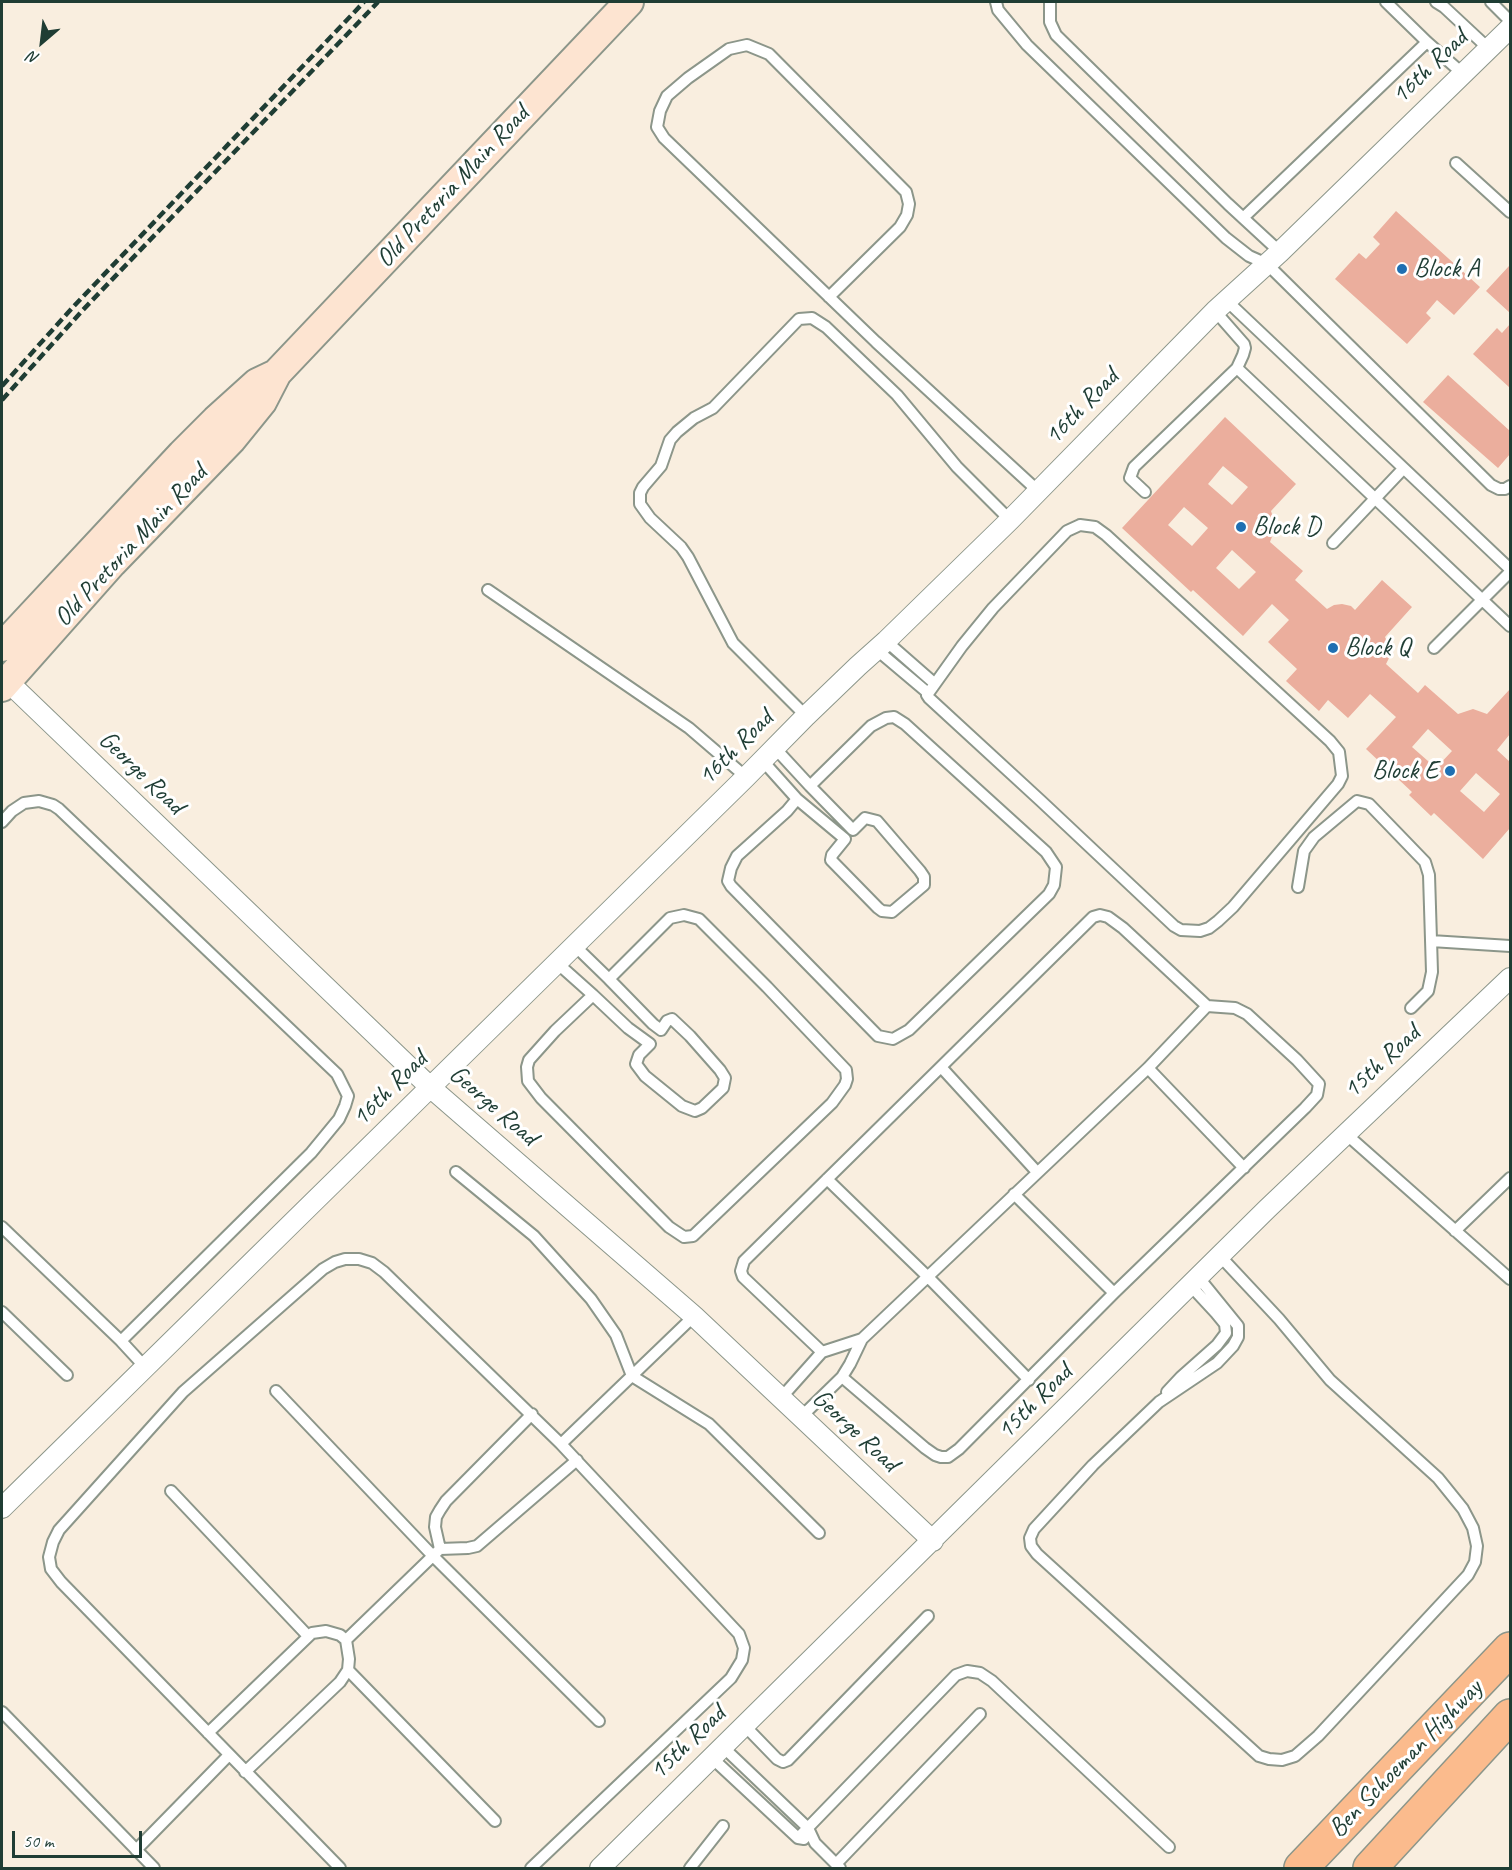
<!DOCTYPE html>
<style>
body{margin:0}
#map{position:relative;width:1512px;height:1870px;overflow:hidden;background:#f9eedf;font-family:Caveat,sans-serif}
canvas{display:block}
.frame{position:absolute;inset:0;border:3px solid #1f3d34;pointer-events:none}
.north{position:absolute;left:12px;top:12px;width:60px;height:60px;-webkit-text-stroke:4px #fff;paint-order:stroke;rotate:208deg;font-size:16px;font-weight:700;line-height:24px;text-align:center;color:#1f3d34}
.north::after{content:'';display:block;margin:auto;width:21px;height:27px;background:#1f3d34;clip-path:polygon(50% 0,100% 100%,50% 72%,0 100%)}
.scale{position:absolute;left:12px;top:1831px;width:130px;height:27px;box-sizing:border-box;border:3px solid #1f3d34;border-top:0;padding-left:8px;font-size:18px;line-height:21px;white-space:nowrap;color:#1f3d34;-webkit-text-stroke:4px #fff;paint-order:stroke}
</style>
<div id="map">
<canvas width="1512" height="1870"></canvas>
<div class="frame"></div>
<div class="north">N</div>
<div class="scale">50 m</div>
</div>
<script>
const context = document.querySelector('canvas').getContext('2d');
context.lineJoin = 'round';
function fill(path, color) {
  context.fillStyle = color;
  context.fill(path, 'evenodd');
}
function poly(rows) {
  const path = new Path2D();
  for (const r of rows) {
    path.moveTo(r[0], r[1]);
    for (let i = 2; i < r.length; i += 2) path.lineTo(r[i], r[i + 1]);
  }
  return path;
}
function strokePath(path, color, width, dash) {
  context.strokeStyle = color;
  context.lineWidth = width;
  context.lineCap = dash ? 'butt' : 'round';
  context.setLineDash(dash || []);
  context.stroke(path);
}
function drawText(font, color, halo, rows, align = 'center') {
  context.font = font + ' Caveat,sans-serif';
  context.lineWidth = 6;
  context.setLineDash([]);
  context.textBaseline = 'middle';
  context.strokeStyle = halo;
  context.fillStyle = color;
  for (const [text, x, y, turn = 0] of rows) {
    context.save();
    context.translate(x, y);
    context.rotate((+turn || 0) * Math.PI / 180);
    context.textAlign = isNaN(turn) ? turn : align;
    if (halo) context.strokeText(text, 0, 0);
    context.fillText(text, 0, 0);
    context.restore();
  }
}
fill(poly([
 [1396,211,1480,287,1454,315,1437,300,1426,313,1431,318,1407,344,1335,279,1359,253,1366,259,1380,244,1373,237],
 [1509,266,1510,267,1510,313,1486,291],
 [1510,324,1510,388,1473,354,1497,328,1502,333],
 [1448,375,1510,431,1510,454,1498,468,1423,402],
 [1225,417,1296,484,1271,511,1276,526,1270,542,1303,571,1295,580,1327,609,1334,605,1342,604,1351,606,1355,610,1382,580,1412,607,1385,637,1392,652,1386,664,1418,693,1425,685,1458,714,1473,709,1487,714,1510,689,1510,734,1497,750,1510,762,1510,828,1483,859,1434,813,1431,816,1409,795,1412,792,1366,749,1396,717,1370,694,1348,718,1328,700,1319,711,1286,681,1297,669,1268,642,1289,620,1272,604,1243,636,1193,590,1191,592,1122,528],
 [1223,466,1248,487,1232,505,1208,484],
 [1184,507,1208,528,1192,546,1168,525],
 [1232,550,1256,572,1239,589,1216,568],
 [1428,729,1452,751,1436,768,1412,747],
 [1476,773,1500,794,1484,812,1460,791]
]), '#ebae9d');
const lane = poly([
 [996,2,998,10,1027,45,1226,238,1249,256,1267,264,1491,485,1499,489,1505,489,1510,486],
 [1050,2,1050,22,1056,35,1228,204,1280,252],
 [1386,2,1427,42,1462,73],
 [1436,2,1444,7,1488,48],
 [1491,2,1510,21],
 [1456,163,1510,212],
 [1243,218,1427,42],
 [829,297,900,227,907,215,909,204,906,192,769,54,747,45,729,49,688,78,667,96,660,111,657,127,664,138,876,342,1038,491],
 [1226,300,1510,569],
 [1237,368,1510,626],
 [1145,492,1130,478,1134,467,1237,368,1243,355,1245,348,1244,344,1215,311],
 [1080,525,1095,527,1106,535,1330,741,1339,752,1342,776,1338,784,1233,907,1218,921,1209,928,1200,931,1181,930,1174,926,1041,801,929,698,927,695,962,646,993,608,1067,531,1080,525],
 [1333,543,1403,469],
 [488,590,689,728,746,777],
 [886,641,934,683],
 [1434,648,1510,572],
 [877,650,928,693],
 [806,716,733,643,688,557,681,547,650,518,640,504,640,493,643,487,661,466,670,440,677,432,694,418,713,408,799,319,812,318,826,327,897,395,957,467,1010,520],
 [762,760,797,799,787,811,737,856,731,868,728,881,731,886,878,1036,893,1039,909,1030,1049,894,1054,885,1056,867,1046,852,905,724,894,717,886,718,871,726,810,786,774,747],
 [797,799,845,839,832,855,831,860,878,908,882,911,892,912,924,885,924,877,920,871,877,821,865,818,853,830,810,786],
 [2,822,12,811,24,803,39,801,53,805,59,809,337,1074,348,1096,345,1106,339,1119,311,1153,121,1341],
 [1298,887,1304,851,1314,837,1357,801,1369,804,1425,862,1429,875,1432,972,1428,991,1411,1008],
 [1431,941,1510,946],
 [556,962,593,995,555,1031,529,1060,527,1067,528,1081,541,1098,669,1227,684,1237,693,1236,832,1103,845,1085,847,1079,846,1070,767,987,699,919,684,915,670,918,609,979,574,945],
 [593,995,628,1028,650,1044,639,1055,636,1064,645,1076,682,1106,695,1111,702,1108,723,1088,725,1078,720,1070,690,1036,672,1019,667,1021,661,1030,653,1024,609,979],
 [941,1067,1037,1172],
 [1148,1068,1244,1168],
 [1346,1134,1510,1279],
 [456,1172,534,1236,591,1299,616,1335,632,1376,709,1424,819,1533],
 [827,1179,928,1277,1029,1380],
 [1014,1194,1114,1293],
 [2,1227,121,1341,145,1367],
 [1455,1231,1510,1178],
 [1199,1278,1238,1326,1238,1337,1233,1346,1217,1363,1159,1402,1093,1465,1034,1529,1030,1538,1031,1546,1037,1554,1259,1756,1269,1759,1282,1760,1295,1756,1318,1736,1468,1575,1475,1562,1477,1546,1473,1528,1463,1509,1438,1478,1330,1380,1279,1319,1220,1256],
 [2,1312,67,1375],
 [822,1352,743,1277,741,1271,744,1261,1093,917,1100,915,1108,917,1123,928,1207,1006,1235,1008,1247,1014,1297,1060,1319,1084,1317,1095,1305,1108,1114,1293,959,1449,948,1457,941,1457,935,1455,925,1448,842,1377],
 [276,1391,433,1556,599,1721],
 [1167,1392,1181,1377,1217,1345,1226,1333,1225,1324,1216,1313,1191,1286],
 [781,1398,822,1352,862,1339],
 [801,1417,842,1377,850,1364,862,1339,1148,1068,1207,1006],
 [171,1491,308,1636],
 [440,1549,435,1527,436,1517,440,1510,446,1501,532,1414],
 [346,1640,440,1549,468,1548,477,1546,577,1460],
 [348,1670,495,1821],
 [2,1712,154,1868],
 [745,1726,777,1759,783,1762,788,1760,928,1616],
 [208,1733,312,1633,326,1631,340,1635,346,1640,349,1659,348,1670,340,1682,245,1772],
 [723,1747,808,1828,815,1843,840,1868],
 [712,1758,798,1838,804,1839],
 [798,1838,956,1675,967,1671,980,1673,992,1681,1169,1847],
 [136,1850,229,1755],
 [836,1864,980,1714],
 [340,1868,61,1582,51,1569,49,1557,53,1542,59,1530,183,1392,323,1269,335,1262,345,1259,359,1259,372,1263,384,1272,561,1444,694,1316],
 [531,1868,731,1678,742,1660,744,1648,739,1634,561,1444],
 [690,1868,723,1826]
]);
const street = poly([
 [2,676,430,1087,694,1316,933,1541],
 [2,1508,746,777,806,716,858,666,886,641,1010,520,1215,311,1280,252,1510,28],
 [600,1868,1267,1209,1510,978]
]);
const secondary = poly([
 [2,647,182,454,216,420,257,383,276,374],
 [2,687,112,563,232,439,262,402,277,373,629,2]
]);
const highway = poly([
 [1301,1868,1510,1649],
 [1370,1868,1510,1716]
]);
strokePath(lane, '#8c968a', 14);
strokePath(street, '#8c968a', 22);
strokePath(secondary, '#8c968a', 32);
strokePath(highway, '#8c968a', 36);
strokePath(lane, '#fff', 10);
strokePath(street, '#fff', 20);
strokePath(secondary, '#fde4d1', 28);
strokePath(highway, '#fbbb8d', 33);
strokePath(poly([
 [2,386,74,306,364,2],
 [2,400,81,312,378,2]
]), '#1f3d34', 4.5, [9, 4.5]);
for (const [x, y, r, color] of [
 [1402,269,6,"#1f6fb2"],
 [1241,527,6,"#1f6fb2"],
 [1333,648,6,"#1f6fb2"],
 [1450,771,6,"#1f6fb2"]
]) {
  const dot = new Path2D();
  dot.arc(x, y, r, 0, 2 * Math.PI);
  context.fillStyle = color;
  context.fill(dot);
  strokePath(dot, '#fff', 2);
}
drawText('26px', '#1f3d34', '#fff', [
 ["16th Road",1430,67,-44],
 ["Old Pretoria Main Road",453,187,-47],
 ["16th Road",1082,407,-46],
 ["Old Pretoria Main Road",131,546,-47],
 ["16th Road",736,748,-45],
 ["George Road",141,773,44],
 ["15th Road",1382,1062,-43],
 ["16th Road",390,1089,-45],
 ["George Road",493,1106,41],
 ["15th Road",1035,1402,-45],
 ["George Road",855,1431,43],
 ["15th Road",688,1743,-44],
 ["Ben Schoeman Highway",1406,1759,-46]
]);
drawText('26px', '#1f3d34', '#fff', [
 ["Block A",1414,269],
 ["Block D",1253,527],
 ["Block Q",1345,648],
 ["Block E",1438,771,"right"]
], 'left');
</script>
